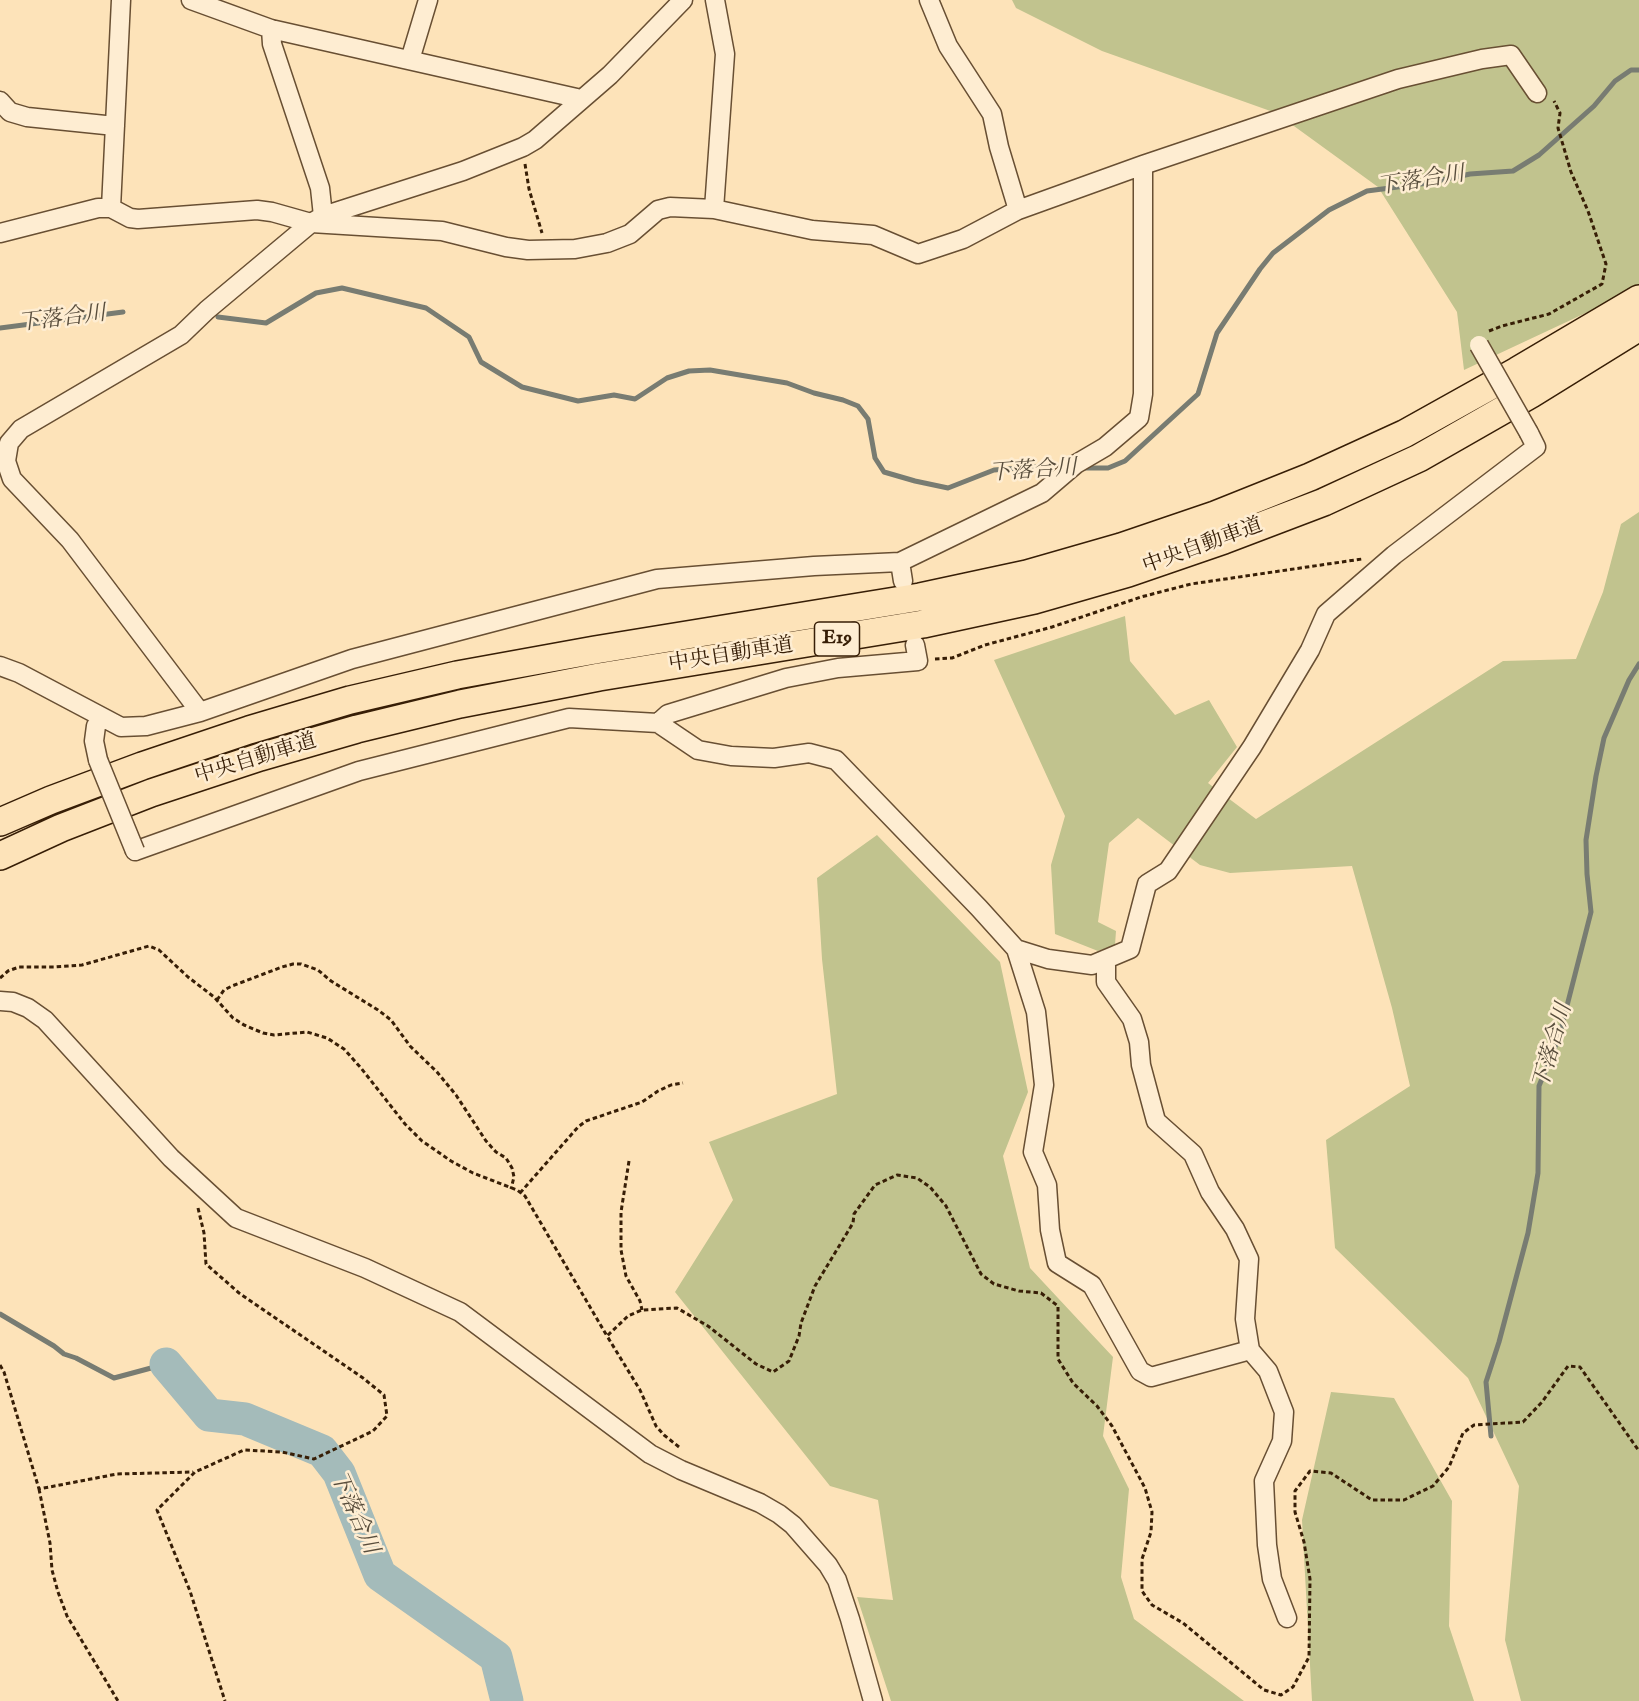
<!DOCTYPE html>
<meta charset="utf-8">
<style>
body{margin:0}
canvas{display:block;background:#fde3b9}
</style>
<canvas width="1639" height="1701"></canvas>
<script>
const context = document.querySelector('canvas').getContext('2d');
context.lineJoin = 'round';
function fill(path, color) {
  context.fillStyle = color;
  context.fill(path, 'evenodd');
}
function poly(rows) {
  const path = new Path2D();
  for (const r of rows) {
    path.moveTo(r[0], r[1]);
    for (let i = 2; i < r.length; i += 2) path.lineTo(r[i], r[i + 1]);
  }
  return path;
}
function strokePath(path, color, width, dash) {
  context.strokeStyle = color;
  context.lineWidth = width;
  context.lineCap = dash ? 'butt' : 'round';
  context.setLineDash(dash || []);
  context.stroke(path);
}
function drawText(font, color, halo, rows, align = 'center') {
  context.font = font + ' "IM FELL English","Noto Serif JP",serif';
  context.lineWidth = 5;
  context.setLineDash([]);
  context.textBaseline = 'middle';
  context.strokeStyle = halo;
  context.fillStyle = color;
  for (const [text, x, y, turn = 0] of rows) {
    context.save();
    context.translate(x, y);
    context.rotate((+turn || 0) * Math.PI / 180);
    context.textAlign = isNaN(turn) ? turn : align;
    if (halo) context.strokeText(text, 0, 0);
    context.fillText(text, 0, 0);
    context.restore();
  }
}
fill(poly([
 [1012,0,1639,0,1639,286,1622,296,1464,370,1457,312,1378,187,1276,113,1102,51,1016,8],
 [1639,512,1639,1701,1521,1701,1505,1640,1519,1486,1468,1378,1335,1248,1326,1140,1410,1086,1392,1008,1352,866,1230,873,1200,865,1138,818,1109,843,1098,922,1116,931,1115,945,1098,951,1055,934,1051,865,1065,816,994,660,1125,616,1130,661,1175,715,1209,700,1237,747,1208,783,1256,819,1503,661,1576,659,1603,592,1621,524],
 [877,835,1000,962,1028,1092,1003,1156,1030,1268,1113,1357,1103,1436,1129,1489,1121,1577,1134,1619,1244,1701,891,1701,857,1597,893,1600,878,1500,830,1486,675,1292,733,1200,709,1142,837,1094,822,959,817,878],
 [1331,1392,1394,1398,1452,1501,1449,1626,1474,1701,1312,1701,1302,1520]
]), '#c1c38e');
strokePath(poly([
 [218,317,266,323,316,293,342,288,426,308,469,337,481,362,522,387,578,401,614,395,635,399,667,378,689,371,710,370,787,383,814,393,843,400,858,406,868,419,875,458,884,472,915,481,948,488,994,470,1044,466,1064,467],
 [0,328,123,312],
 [1082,468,1108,468,1125,461,1198,394,1217,333,1260,269,1273,253,1329,210,1367,191,1428,183,1470,174,1513,171,1539,155,1594,106,1615,81,1631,70,1639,70],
 [0,1314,54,1346,64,1354,76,1358,114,1378,166,1364],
 [1491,1436,1486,1382,1499,1342,1528,1233,1538,1173,1539,1086,1559,1037,1591,912,1587,874,1586,840,1596,776,1604,738,1629,680,1639,664]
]), '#787c72', 5);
strokePath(poly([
 [166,1364,209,1415,245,1419,322,1451,339,1473,380,1575,496,1657,507,1701]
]), '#a4bbba', 33);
const minor = poly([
 [191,0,271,29,581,99],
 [929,0,948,46,992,114,999,147,1018,210],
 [271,29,272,44,320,188,323,216],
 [410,60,428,0],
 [0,101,10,112,27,117,115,126],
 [111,208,121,0],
 [714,209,725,54,715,0],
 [0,233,98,208,111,208,130,218,138,219,257,210,272,212,311,223,442,231,506,247,528,250,575,249,607,243,630,234,658,210,670,207,714,209,812,230,873,235,918,254,963,239,1018,210,1143,165,1398,79,1482,59,1511,55,1537,93],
 [900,562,903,581],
 [0,666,19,673,121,727,146,726,200,712,352,659,657,579,814,566,900,562,1042,493,1076,464,1105,447,1139,418,1143,394,1143,165],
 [200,712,70,540,12,479,6,461,9,443,21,429,181,335,207,310,311,223,323,216,463,171,523,147,535,140,610,75,683,0],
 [658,723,668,714,786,678,838,668,918,661,915,645],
 [98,760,94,741,96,726,102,717],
 [135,851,359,771,569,718,658,723,698,750,731,756,774,758,809,753,836,760,979,908,1016,949,1048,959,1092,965,1130,949,1147,884,1168,871,1252,747,1310,650,1326,614,1394,555,1536,447,1529,433],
 [1016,949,1036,1012,1044,1085,1033,1152,1047,1185,1050,1230,1057,1263,1092,1285,1140,1371,1151,1377,1250,1350],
 [1106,959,1106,982,1132,1019,1139,1042,1141,1065,1156,1121,1193,1154,1210,1192,1235,1229,1249,1259,1245,1319,1250,1350,1268,1371,1284,1412,1282,1441,1264,1481,1267,1545,1272,1579,1287,1618],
 [0,1001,13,1002,28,1008,45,1020,171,1158,236,1218,365,1268,460,1312,650,1454,681,1470,760,1503,779,1514,793,1525,828,1565,837,1580,850,1619,873,1701]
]);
const highway = poly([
 [0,822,51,800,142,766,249,730,350,700,457,675,595,650,920,597,1027,574,1121,547,1215,515,1310,477,1404,434,1517,371,1639,299],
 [0,856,61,828,151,793,260,757,357,729,460,704,599,677,923,624,1034,600,1128,573,1224,540,1324,502,1419,458,1531,394,1639,327]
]);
strokePath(minor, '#684f33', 21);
strokePath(highway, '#371e06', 30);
strokePath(poly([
 [525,164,529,189,542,233],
 [1489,331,1502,326,1549,314,1602,284,1606,264,1588,211,1571,172,1558,128,1560,113,1554,101],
 [935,659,952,658,985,645,1052,627,1141,597,1191,584,1362,559],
 [0,978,8,971,19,967,54,967,82,965,149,946,159,950,188,977,214,997,233,1018,244,1025,263,1033,274,1035,307,1032,327,1038,344,1049,361,1068,405,1124,422,1141,451,1161,473,1173,517,1190,525,1196,607,1336],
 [217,1000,224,990,232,986,282,967,293,964,301,964,318,970,331,981,378,1010,391,1020,410,1046,437,1072,456,1095,486,1141,496,1152,506,1158,512,1168,514,1177,511,1189],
 [629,1161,621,1212,621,1250,626,1276,640,1301,642,1310],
 [520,1193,578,1127,586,1121,642,1102,658,1091,671,1085,683,1083],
 [198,1208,204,1233,206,1264,239,1293,363,1378,384,1395,387,1416,373,1431,314,1459,282,1452,244,1450,195,1472,157,1510,190,1591,225,1701],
 [0,1365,4,1372,39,1489,117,1474,193,1472],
 [679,1447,664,1435,656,1426,640,1390,607,1336,628,1316,642,1310,677,1308,708,1326,756,1364,773,1372,789,1361,799,1336,801,1323,815,1286,853,1223,854,1214,875,1185,897,1175,917,1178,930,1187,946,1206,981,1274,994,1284,1019,1291,1041,1293,1058,1306,1058,1359,1073,1383,1097,1406,1112,1426,1145,1488,1152,1512,1151,1532,1142,1559,1142,1591,1152,1605,1183,1623,1264,1690,1281,1695,1293,1687,1309,1657,1310,1579,1304,1542,1295,1512,1295,1491,1310,1471,1331,1473,1372,1500,1404,1500,1433,1486,1449,1467,1463,1433,1474,1425,1523,1422,1542,1402,1568,1366,1580,1367,1639,1451],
 [39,1489,50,1543,52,1570,58,1592,67,1616,118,1701]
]), '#371e06', 3, [4.5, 3]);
strokePath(minor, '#feedd2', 18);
strokePath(highway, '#fde3b9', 27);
const minorBridge = poly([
 [1479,345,1529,433],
 [98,760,135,851]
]);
strokePath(minorBridge, '#684f33', 21, []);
strokePath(minorBridge, '#feedd2', 18);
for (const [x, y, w] of [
 [837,639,45]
]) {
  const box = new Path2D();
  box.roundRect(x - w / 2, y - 17, w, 34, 4.5);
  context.fillStyle = '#feedd2';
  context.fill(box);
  strokePath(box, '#371e06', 1.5);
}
drawText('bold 20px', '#371e06', null, [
 ["E19",837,639]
]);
drawText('21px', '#371e06', '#feedd2', [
 ["中央自動車道",1203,547,-20],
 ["中央自動車道",731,656,-9],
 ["中央自動車道",256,760,-17]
]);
drawText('italic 22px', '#584d3c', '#feedd2', [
 ["下落合川",1421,182,-9],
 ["下落合川",62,320,-7],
 ["下落合川",1033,472,-4],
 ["下落合川",1554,1047,-74],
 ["下落合川",353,1513,66]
]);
</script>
